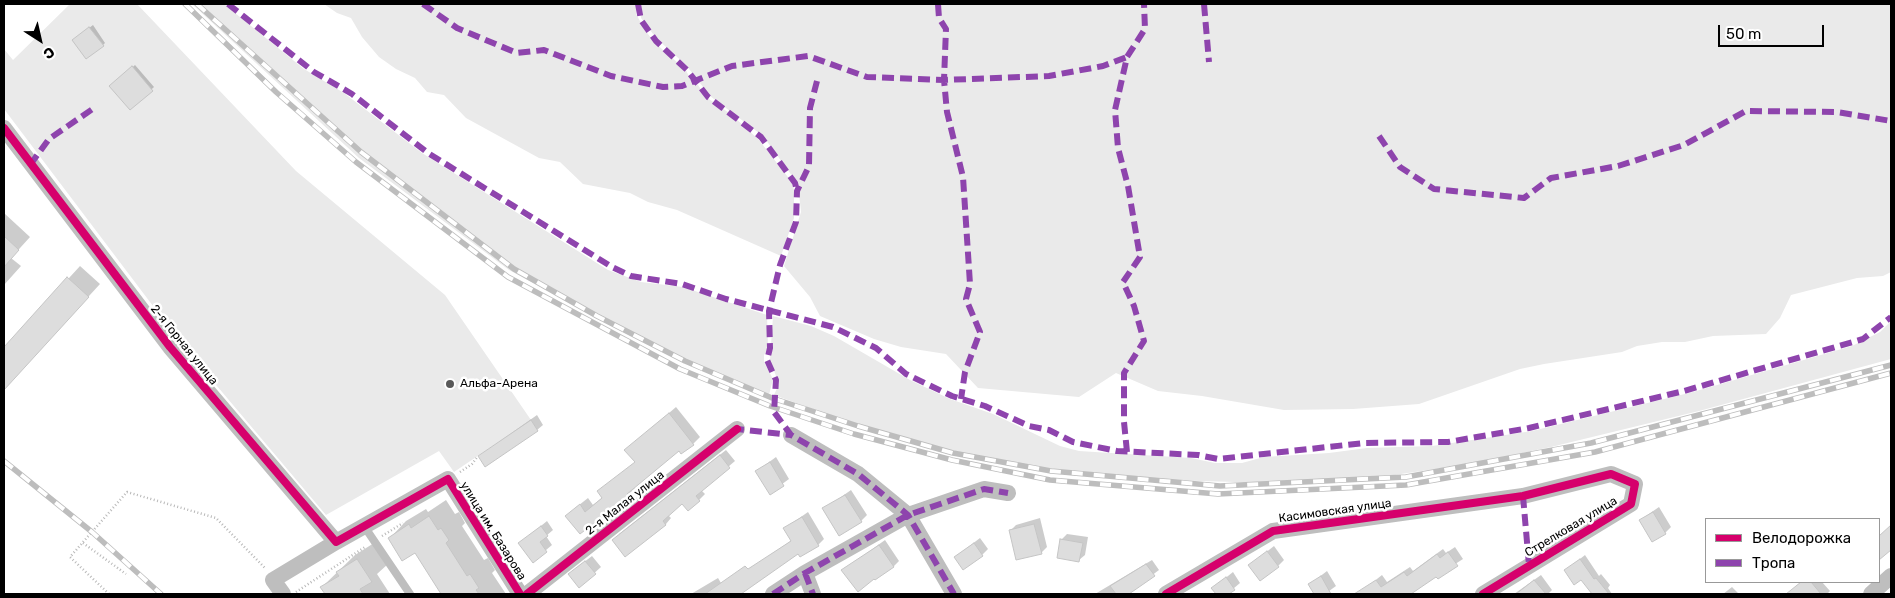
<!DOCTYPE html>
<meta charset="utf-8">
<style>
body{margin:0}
#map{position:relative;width:1895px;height:598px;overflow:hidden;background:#fff;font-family:Rubik,sans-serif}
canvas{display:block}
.frame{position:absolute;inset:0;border:5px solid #000;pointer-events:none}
.legend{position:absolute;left:1705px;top:518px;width:175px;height:65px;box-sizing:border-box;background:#fff;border:1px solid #999;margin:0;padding:6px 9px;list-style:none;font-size:15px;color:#000}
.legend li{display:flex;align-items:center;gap:10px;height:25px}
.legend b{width:25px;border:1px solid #999}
.north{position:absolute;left:15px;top:15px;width:50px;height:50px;-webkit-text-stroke:4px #fff;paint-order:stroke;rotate:145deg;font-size:14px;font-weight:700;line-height:20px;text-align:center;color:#000}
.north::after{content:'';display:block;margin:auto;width:18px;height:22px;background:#000;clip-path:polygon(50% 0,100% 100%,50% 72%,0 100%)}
.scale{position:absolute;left:1718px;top:25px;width:106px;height:22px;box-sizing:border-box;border:2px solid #000;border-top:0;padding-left:6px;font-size:15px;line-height:18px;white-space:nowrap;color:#000;-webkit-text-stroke:4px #fff;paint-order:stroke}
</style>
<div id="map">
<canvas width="1895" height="598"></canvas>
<div class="frame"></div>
<ul class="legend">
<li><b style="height:6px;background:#d6006c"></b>Велодорожка</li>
<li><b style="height:6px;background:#8e44ad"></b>Тропа</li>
</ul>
<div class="north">С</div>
<div class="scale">50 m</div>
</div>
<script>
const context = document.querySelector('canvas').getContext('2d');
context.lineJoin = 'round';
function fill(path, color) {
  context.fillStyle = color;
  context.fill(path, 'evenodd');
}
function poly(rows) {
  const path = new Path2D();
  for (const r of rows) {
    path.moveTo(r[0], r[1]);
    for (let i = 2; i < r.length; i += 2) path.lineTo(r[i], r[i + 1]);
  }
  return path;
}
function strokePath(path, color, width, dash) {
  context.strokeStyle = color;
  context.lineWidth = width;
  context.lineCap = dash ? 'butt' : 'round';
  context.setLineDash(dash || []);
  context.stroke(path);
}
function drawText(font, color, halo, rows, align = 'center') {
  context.font = font + ' Rubik,sans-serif';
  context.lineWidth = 5;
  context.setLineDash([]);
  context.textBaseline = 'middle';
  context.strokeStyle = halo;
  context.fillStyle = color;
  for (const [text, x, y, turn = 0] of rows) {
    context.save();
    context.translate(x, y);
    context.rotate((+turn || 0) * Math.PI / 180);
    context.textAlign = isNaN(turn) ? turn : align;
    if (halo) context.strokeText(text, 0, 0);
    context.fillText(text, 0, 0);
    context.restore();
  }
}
fill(poly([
 [70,4,137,4,296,171,445,295,531,420,454,472,439,451,326,515,184,347,4,109,4,49,13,60],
 [192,4,224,4,304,69,344,93,422,153,608,270,641,282,683,287,767,315,768,348,764,355,764,362,773,379,769,395,715,375,655,348,509,270,359,158],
 [324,4,636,4,636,14,645,30,654,42,686,70,691,81,698,85,706,97,732,115,759,140,791,181,794,190,794,218,781,256,677,210,648,202,630,193,583,184,560,162,539,158,466,118,444,95,427,92,415,78,396,69,379,57,362,37,351,18,337,13],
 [640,4,1891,4,1891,272,1883,276,1857,278,1791,295,1780,318,1766,334,1713,336,1685,342,1662,342,1637,346,1622,352,1544,364,1520,369,1419,404,1353,409,1284,410,1202,396,1158,391,1116,373,1079,397,978,388,946,354,901,347,874,339,820,316,810,297,784,266,801,212,798,184,763,136,710,96,686,65,656,38,641,18],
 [773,316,811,326,834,336,910,380,950,399,993,414,1060,446,1079,451,1191,458,1215,463,1242,463,1264,457,1329,453,1367,448,1432,446,1532,431,1693,392,1852,346,1880,332,1891,321,1891,359,1699,411,1551,447,1463,465,1394,475,1270,483,1167,480,1060,470,997,461,926,444,849,422,774,395,779,384,770,360]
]), '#eaeaea');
fill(poly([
 [93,25,105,43,103,45,76,38],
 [135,65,154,87,130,109,111,86],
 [4,213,30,237,11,258,21,266,4,285],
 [80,266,100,284,4,389,4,349],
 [676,407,700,437,693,444,679,449,634,487,635,488,628,495,580,532,574,509,588,498,593,505,603,497,599,491,636,462,626,450],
 [537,415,543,425,537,430,479,456],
 [726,450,735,461,701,490,705,494,699,500,682,502,668,515,671,518,666,524,626,555,619,534],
 [776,457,789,479,770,493,757,471],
 [851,490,867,515,861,521,824,509],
 [446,500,455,514,459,512,465,523,462,526,484,560,488,558,495,570,492,573,506,594,443,594,415,551,390,538,406,521,426,509,428,512],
 [1659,507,1671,527,1665,533,1640,520],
 [808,512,824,539,818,545,800,555,799,552,750,569,792,540,785,528],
 [1040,518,1047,547,1041,553,1010,531,1016,525],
 [547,521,553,530,546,536,552,545,533,561,520,543],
 [1067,534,1088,537,1085,555,1079,560,1061,540],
 [980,538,988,549,982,555,955,557],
 [885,540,899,561,894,566,875,579,842,571],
 [374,543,388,564,377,574,390,594,327,594,322,587,355,555],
 [1274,546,1284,560,1278,566,1250,565],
 [1455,547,1463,559,1409,594,1403,589,1394,594,1366,594,1363,590,1382,575,1387,582,1410,567,1413,571,1443,549,1446,553],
 [1585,555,1599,576,1601,574,1610,585,1608,588,1612,594,1594,594,1581,578,1566,570],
 [592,556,601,567,580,586,575,569],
 [1152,560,1159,570,1127,594,1095,594],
 [1327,571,1336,586,1325,594,1315,594,1310,584],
 [1233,572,1240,583,1227,594,1218,594,1213,588],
 [1541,575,1552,590,1548,594,1514,594],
 [718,578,721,583,746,589,738,594,691,594],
 [1801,582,1822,582,1830,591,1827,594,1793,594,1791,592],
 [1732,587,1739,594,1723,594]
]), '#0003');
const building = poly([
 [89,27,104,46,86,59,72,40,89,27],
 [132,66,153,91,130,110,109,86,132,66],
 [4,236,19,250,4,267,4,236],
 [67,277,89,297,4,390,4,347,67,277],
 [669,413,694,445,681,454,679,451,627,494,629,496,580,534,565,516,580,504,585,512,602,498,597,491,635,462,624,450,669,413],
 [531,420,538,431,485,467,478,456,531,420],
 [720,455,730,468,696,496,700,501,688,511,682,504,663,521,666,525,625,557,612,540,720,455],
 [770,462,784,486,770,495,755,471,770,462],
 [845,495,862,522,839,536,822,508,845,495],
 [1653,512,1666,534,1652,542,1639,520,1653,512],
 [429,516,438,530,441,528,449,540,446,543,467,576,470,574,479,588,476,590,479,594,441,594,415,553,402,561,388,538,409,524,411,528,429,516],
 [802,517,819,546,800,557,798,554,741,594,705,594,745,566,748,569,791,541,783,528,802,517],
 [1034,524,1042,554,1016,560,1009,530,1034,524],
 [1891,525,1891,550,1879,560,1879,536,1891,525],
 [541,526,548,536,540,542,547,552,533,563,518,543,541,526],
 [1060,539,1083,543,1079,562,1057,558,1060,539],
 [974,543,983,556,963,570,954,557,974,543],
 [879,545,894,567,875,580,874,579,858,592,841,570,879,545],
 [1267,551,1279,567,1260,581,1248,565,1267,551],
 [1448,552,1458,566,1438,579,1436,577,1411,594,1354,594,1376,580,1381,587,1404,572,1407,576,1437,554,1440,558,1448,552],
 [357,559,372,582,360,589,363,594,325,594,320,587,339,576,336,572,357,559],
 [1580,559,1594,579,1596,578,1609,594,1592,594,1581,580,1574,585,1564,570,1580,559],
 [585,561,596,574,579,588,568,574,585,561],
 [1146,564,1155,576,1129,594,1116,594,1110,586,1146,564],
 [1321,576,1331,594,1314,594,1308,584,1321,576],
 [1226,577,1235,590,1229,594,1216,594,1211,588,1226,577],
 [1534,580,1546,594,1516,594,1534,580],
 [1801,582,1811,582,1821,594,1786,594,1801,582]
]);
fill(building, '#ddd');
strokePath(building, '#c5c5c5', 1);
strokePath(poly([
 [460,472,472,464,478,456],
 [382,536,403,523],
 [83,543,126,574],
 [296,592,365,547],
 [109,594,70,557,127,492,216,518,265,568]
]), '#b8b8b8', 2.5, [1, 2.5]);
strokePath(poly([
 [364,526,410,594]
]), '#bebebe', 8);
strokePath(poly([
 [4,128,170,347,336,542,448,479,520,594],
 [791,435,858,474,908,515,954,594],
 [805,573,813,594],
 [283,594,273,580,336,542],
 [527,594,737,429],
 [773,594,805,573,908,515,984,489,1008,493],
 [1166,594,1273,531,1523,496,1611,474,1635,484,1631,504,1483,594],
 [1871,594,1891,576]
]), '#bebebe', 16);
const rail = poly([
 [185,4,276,92,356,162,508,277,680,369,770,406,854,434,952,460,1050,480,1218,494,1406,485,1595,452,1891,373],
 [197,4,361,152,514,269,597,316,685,361,772,398,858,426,953,453,1051,471,1220,486,1406,477,1591,443,1891,365],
 [4,461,92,532,161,594]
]);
strokePath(rail, '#bdbdbd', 5.5);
strokePath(rail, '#fff', 4, [11]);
strokePath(poly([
 [228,4,314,72,352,94,428,153,612,267,631,276,682,284,726,299,833,327,876,348,906,374,952,396,985,406,1029,426,1049,430,1073,442,1117,451,1198,455,1218,459,1364,443,1448,442,1529,428,1684,391,1863,339,1891,317],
 [423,4,457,28,517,53,544,50,611,76,663,87,682,86,732,66,808,56,867,77,944,80,1049,76,1103,66,1127,57],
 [638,4,641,20,656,41,687,70,708,97,761,137,795,183,797,191],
 [938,4,939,18,946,29,944,80,947,112,963,177,970,284,966,299,980,332,965,372,961,399],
 [1204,4,1209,62],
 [817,81,810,108,809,166,797,191,796,222,780,265,769,311,770,348,767,360,776,380,774,412,791,435,858,474,908,515,954,594],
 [1379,136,1400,167,1434,189,1524,198,1551,178,1618,166,1684,145,1746,111,1837,112,1891,121],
 [30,165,49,139,94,108],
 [733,432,737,429,791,435],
 [1127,452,1124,422,1124,373,1144,341,1134,306,1123,282,1140,257,1128,186,1118,148,1115,110,1127,57,1145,29,1144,4],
 [1523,496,1529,565],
 [805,573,813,594],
 [773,594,805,573,908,515,984,489,1008,493]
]), '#8e44ad', 6, [12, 6]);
strokePath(poly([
 [4,128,170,347,336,542,448,479,520,594],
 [527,594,737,429],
 [1166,594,1273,531,1523,496,1611,474,1635,484,1631,504,1483,594]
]), '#d6006c', 8);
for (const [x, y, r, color] of [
 [450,384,5,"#595959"]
]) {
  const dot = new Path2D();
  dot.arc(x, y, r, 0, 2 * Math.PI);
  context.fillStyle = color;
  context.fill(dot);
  strokePath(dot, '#fff', 2);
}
drawText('12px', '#000', '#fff', [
 ["2-я Горная улица",184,345,51],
 ["2-я Малая улица",625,503,-38],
 ["Касимовская улица",1335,511,-8],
 ["Стрелковая улица",1571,527,-31],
 ["улица им. Базарова",493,531,58]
]);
drawText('12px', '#000', '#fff', [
 ["Альфа-Арена",460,384]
], 'left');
</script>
